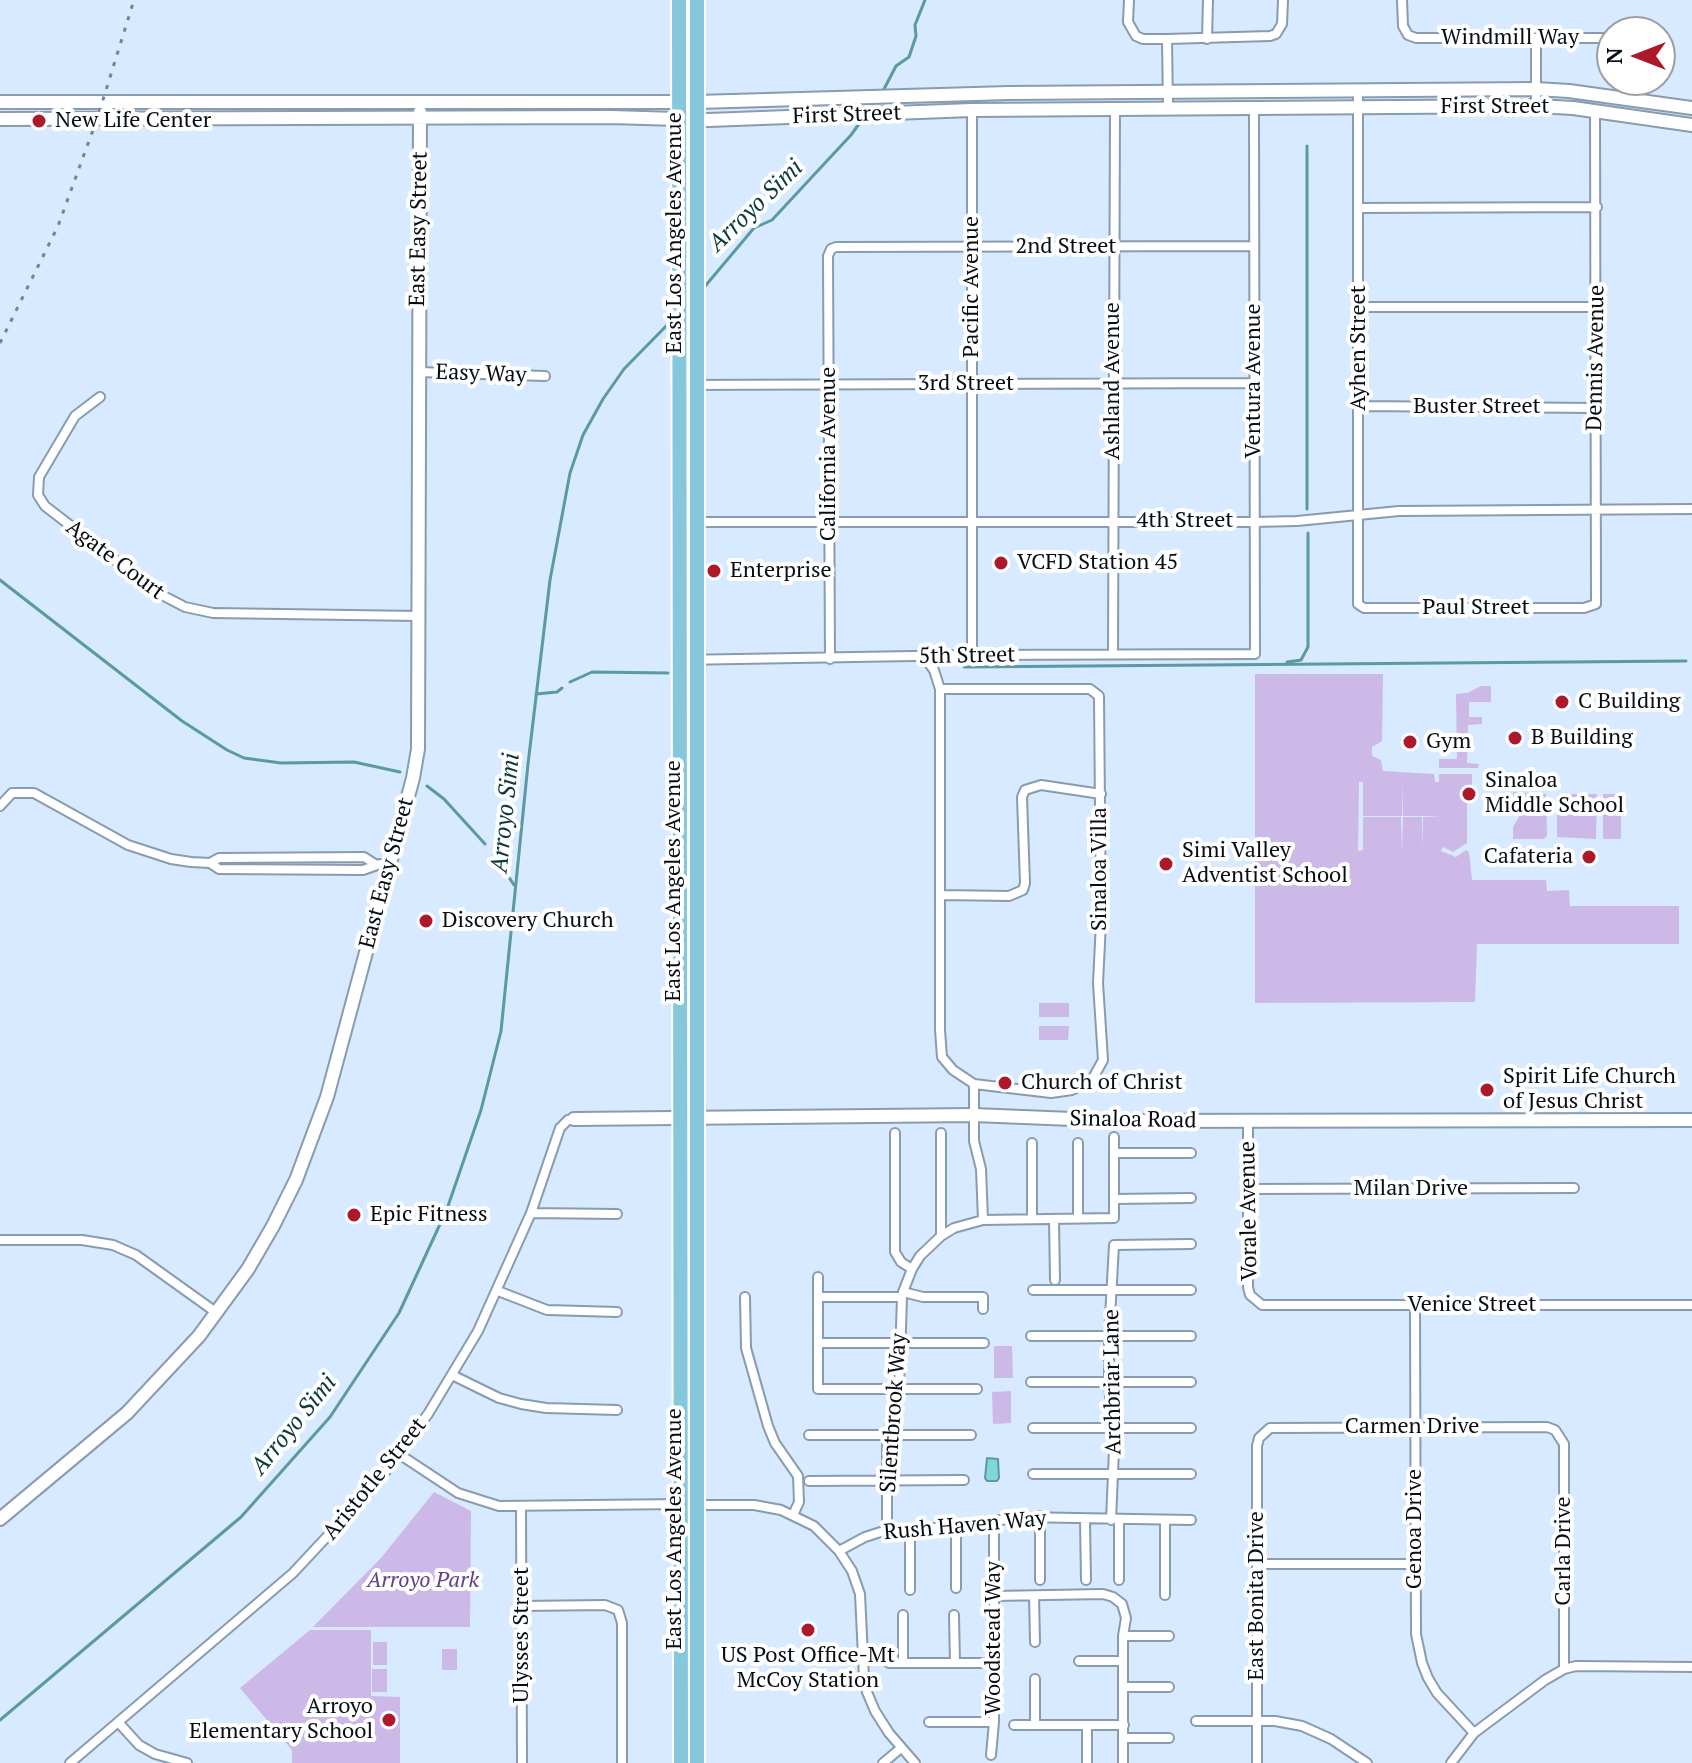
<!DOCTYPE html>
<style>
body{margin:0}
#map{position:relative;width:1692px;height:1763px;overflow:hidden;background:#d7eaff;font-family:"PT Serif",serif}
canvas{display:block}
.north{position:absolute;left:1596px;top:16px;width:80px;height:80px;box-sizing:border-box;background:#fff;border:2px solid #9c9ea1;border-radius:50%;rotate:270deg;font-size:22px;font-weight:700;line-height:32px;text-align:center;color:#070d13}
.north::after{content:'';display:block;margin:auto;width:28px;height:36px;background:#ad192a;clip-path:polygon(50% 0,100% 100%,50% 72%,0 100%)}
</style>
<div id="map">
<canvas width="1692" height="1763"></canvas>
<div class="north">N</div>
</div>
<script>
const context = document.querySelector('canvas').getContext('2d');
context.lineJoin = 'round';
function fill(path, color) {
  context.fillStyle = color;
  context.fill(path, 'evenodd');
}
function poly(rows) {
  const path = new Path2D();
  for (const r of rows) {
    path.moveTo(r[0], r[1]);
    for (let i = 2; i < r.length; i += 2) path.lineTo(r[i], r[i + 1]);
  }
  return path;
}
function strokePath(path, color, width, dash) {
  context.strokeStyle = color;
  context.lineWidth = width;
  context.lineCap = dash ? 'butt' : 'round';
  context.setLineDash(dash || []);
  context.stroke(path);
}
function drawText(font, color, halo, rows, align = 'center') {
  context.font = font + ' "PT Serif",serif';
  context.lineWidth = 8;
  context.setLineDash([]);
  context.textBaseline = 'middle';
  context.strokeStyle = halo;
  context.fillStyle = color;
  for (const [text, x, y, turn = 0] of rows) {
    context.save();
    context.translate(x, y);
    context.rotate((+turn || 0) * Math.PI / 180);
    context.textAlign = isNaN(turn) ? turn : align;
    if (halo) context.strokeText(text, 0, 0);
    context.fillText(text, 0, 0);
    context.restore();
  }
}
fill(poly([
 [1255,674,1383,674,1382,741,1372,747,1372,756,1381,760,1383,771,1434,774,1435,782,1439,782,1439,774,1472,774,1472,786,1467,787,1467,843,1453,852,1443,847,1441,851,1456,857,1466,850,1469,852,1472,880,1546,880,1547,891,1569,890,1570,906,1679,906,1679,944,1477,944,1475,1002,1255,1003],
 [1359,782,1363,782,1363,816,1402,816,1403,782,1403,816,1442,816,1423,817,1423,851,1422,817,1403,817,1402,851,1401,817,1363,817,1363,850,1358,851],
 [1481,686,1491,686,1491,702,1469,702,1469,717,1482,717,1482,724,1468,725,1467,763,1479,764,1478,768,1439,768,1439,759,1457,759,1456,694,1467,693],
 [1513,792,1546,794,1547,836,1544,839,1513,839,1513,827,1519,817,1517,808,1513,804],
 [1557,794,1597,794,1596,839,1557,837],
 [1603,794,1621,794,1621,839,1603,839],
 [1039,1003,1069,1003,1069,1017,1039,1017],
 [1039,1026,1069,1026,1068,1040,1039,1040],
 [994,1346,1012,1346,1013,1378,994,1378],
 [1011,1391,1011,1423,993,1424,992,1392],
 [434,1492,471,1511,470,1627,313,1627,381,1558],
 [310,1630,371,1630,371,1696,400,1697,400,1763,292,1763,292,1750,240,1688],
 [373,1642,387,1642,387,1665,373,1665],
 [442,1649,457,1649,457,1670,442,1670],
 [372,1669,387,1669,387,1692,372,1692]
]), '#ccb9e8');
const water = poly([
 [987,1458,998,1459,999,1478,997,1481,987,1481,985,1478,987,1458]
]);
fill(water, '#7fd7d9');
strokePath(water, '#5b9a9e', 2);
strokePath(poly([
 [883,91,896,66,909,57,916,36,915,25,925,0],
 [1307,146,1307,509],
 [701,291,754,228,772,220,851,135,864,117],
 [0,580,182,721,227,750,244,758,281,763,354,762,400,772],
 [1287,662,1301,660,1308,647,1308,533],
 [964,667,1686,661],
 [570,682,592,672,668,673],
 [536,694,557,692,562,688],
 [427,786,444,799,485,844],
 [494,854,514,885],
 [0,1720,241,1517,330,1417,399,1313,447,1209,481,1110,501,1031,528,764,550,580,570,473,583,435,603,399,624,369,673,319]
]), '#5b9a9e', 3);
const street = poly([
 [1129,0,1128,22,1136,36,1143,39,1167,39,1270,36,1276,34,1282,24,1283,0],
 [1402,0,1403,26,1408,35,1416,38,1612,38],
 [1167,39,1168,107],
 [1207,39,1208,0],
 [1358,91,1358,604,1364,608,1584,608,1596,604,1595,111],
 [1536,106,1536,38],
 [972,110,972,655],
 [1358,208,1597,207],
 [1359,307,1597,307],
 [418,372,545,376],
 [678,385,1253,383],
 [100,397,75,416,39,477,38,495,45,506,158,593,185,607,213,613,418,616],
 [1359,406,1595,408],
 [678,522,1254,522,1297,521,1399,511,1692,509],
 [1113,654,1115,108],
 [924,657,934,670,940,689,940,1030,942,1057,953,1070,974,1084,1051,1093,1072,1090,1092,1080,1103,1060,1098,983,1101,922,1099,696,1090,689,940,689],
 [830,659,828,256,831,249,836,247,1254,246],
 [679,660,972,655,1255,654,1254,107],
 [0,806,12,793,34,793,128,845,171,859,191,862,210,863,219,858,364,857,375,864],
 [210,863,219,869,363,870,380,864],
 [941,895,1009,896,1023,890,1025,883,1022,797,1025,790,1041,785,1101,794],
 [974,1084,974,1141,981,1169,983,1220],
 [1248,1121,1248,1287,1250,1295,1262,1305,1692,1305],
 [895,1133,895,1252,901,1262,912,1269],
 [941,1133,941,1236],
 [1032,1143,1032,1219],
 [1114,1153,1191,1153],
 [1248,1189,1574,1188],
 [1114,1199,1191,1198],
 [531,1213,617,1214],
 [1054,1219,1055,1280],
 [1078,1219,1078,1143],
 [0,1240,82,1240,113,1245,136,1255,217,1313],
 [818,1277,818,1389,977,1389],
 [1033,1290,1191,1290],
 [498,1291,547,1310,617,1312],
 [745,1297,746,1348,768,1426,775,1443,798,1476,799,1502,793,1515],
 [818,1297,902,1297,899,1389,887,1441,887,1530],
 [1415,1306,1416,1634,1422,1663,1428,1678,1437,1693,1474,1733],
 [983,1309,983,1297,923,1297,903,1292,912,1269,920,1256,941,1236,954,1228,983,1220,1114,1218,1114,1137],
 [1031,1336,1191,1336],
 [818,1343,984,1343],
 [452,1375,499,1398,521,1404,546,1408,617,1410],
 [1031,1382,1191,1382],
 [1033,1428,1191,1428],
 [809,1435,971,1435],
 [399,1454,458,1493,499,1506,682,1504],
 [1033,1474,1191,1474],
 [809,1481,964,1480],
 [695,1505,754,1505,781,1510,814,1526,839,1551,852,1571,860,1594,864,1678,867,1692,875,1711,889,1733,915,1763],
 [521,1507,522,1763],
 [1040,1516,1040,1580],
 [1085,1520,1086,1580],
 [1111,1520,1114,1450,1109,1382,1109,1336,1114,1245,1191,1244],
 [1119,1520,1119,1580],
 [1165,1520,1165,1595],
 [910,1528,910,1590],
 [839,1551,865,1537,887,1530,959,1527,1019,1517,1191,1520],
 [1257,1564,1415,1564],
 [956,1588,956,1527],
 [994,1596,1103,1594,1113,1597,1122,1604,1126,1618,1123,1636,1123,1763],
 [1034,1596,1035,1642],
 [522,1606,605,1605,618,1610,622,1623,622,1763],
 [903,1615,903,1663],
 [954,1615,955,1663],
 [1123,1636,1169,1636],
 [1079,1661,1123,1661],
 [889,1663,994,1663],
 [1035,1679,1035,1725],
 [1124,1687,1169,1687],
 [1196,1721,1275,1721,1302,1726,1331,1739,1367,1763],
 [118,1722,139,1745,155,1754,187,1763],
 [929,1722,994,1722],
 [1014,1725,1124,1725],
 [1087,1725,1087,1763],
 [1124,1738,1169,1738],
 [991,1755,994,1722,994,1522],
 [70,1763,293,1573,376,1484,428,1414,478,1331,531,1213,560,1128,568,1120,574,1119],
 [883,1763,901,1748],
 [1257,1763,1257,1446,1259,1438,1270,1428,1547,1427,1555,1430,1564,1444,1564,1669],
 [1451,1763,1474,1733,1545,1680,1564,1669,1576,1666,1692,1667]
]);
const secondary = poly([
 [0,102,697,102,1009,93,1536,89,1569,91,1692,108],
 [0,119,611,117,709,120,972,110,1536,106,1573,108,1692,125],
 [574,1119,974,1115,1121,1121,1692,1120],
 [0,1519,127,1413,199,1336,248,1269,273,1226,296,1180,327,1097,413,778,418,749,420,112]
]);
const primary = poly([
 [679,0,681,1763],
 [697,1763,697,0]
]);
strokePath(street, '#899bae', 12);
strokePath(secondary, '#899bae', 16);
strokePath(primary, '#fff', 18);
strokePath(street, '#fff', 8);
strokePath(secondary, '#fff', 12);
strokePath(primary, '#85c7dc', 14);
strokePath(poly([
 [0,343,58,226,97,119,134,0]
]), '#768391', 3, [4, 8]);
for (const [x, y, r, color] of [
 [39,121,8,"#ad192a"],
 [1001,563,8,"#ad192a"],
 [714,571,8,"#ad192a"],
 [1562,702,8,"#ad192a"],
 [1515,738,8,"#ad192a"],
 [1410,742,8,"#ad192a"],
 [1469,794,8,"#ad192a"],
 [1589,857,8,"#ad192a"],
 [1166,864,8,"#ad192a"],
 [426,921,8,"#ad192a"],
 [1005,1083,8,"#ad192a"],
 [1487,1090,8,"#ad192a"],
 [354,1215,8,"#ad192a"],
 [808,1630,8,"#ad192a"],
 [389,1720,8,"#ad192a"]
]) {
  const dot = new Path2D();
  dot.arc(x, y, r, 0, 2 * Math.PI);
  context.fillStyle = color;
  context.fill(dot);
  strokePath(dot, '#fff', 3);
}
drawText('22px', '#070d13', '#fff', [
 ["Windmill Way",1510,38],
 ["First Street",1495,107],
 ["First Street",847,115,-2],
 ["East Easy Street",419,229,-89],
 ["East Los Angeles Avenue",675,233,-90],
 ["2nd Street",1066,247],
 ["Pacific Avenue",972,287,-90],
 ["Ayhen Street",1359,348,-90],
 ["Dennis Avenue",1596,358,-89],
 ["Easy Way",481,374,2],
 ["Ashland Avenue",1113,381,-90],
 ["Ventura Avenue",1254,381,-90],
 ["3rd Street",966,384],
 ["Buster Street",1477,407],
 ["California Avenue",829,454,-90],
 ["4th Street",1185,521],
 ["Agate Court",115,560,37],
 ["Paul Street",1476,608],
 ["5th Street",967,656,-1],
 ["Sinaloa Villa",1100,869,-90],
 ["East Easy Street",387,873,-75],
 ["East Los Angeles Avenue",674,881,-90],
 ["Sinaloa Road",1133,1120,1],
 ["Milan Drive",1411,1189],
 ["Vorale Avenue",1249,1211,-91],
 ["Venice Street",1472,1305],
 ["Archbriar Lane",1113,1382,-91],
 ["Silentbrook Way",894,1413,-86],
 ["Carmen Drive",1412,1427],
 ["Aristotle Street",375,1479,-51],
 ["Rush Haven Way",965,1526,-5],
 ["East Los Angeles Avenue",675,1529,-90],
 ["Genoa Drive",1415,1529,-90],
 ["Carla Drive",1564,1551,-90],
 ["East Bonita Drive",1257,1596,-90],
 ["Ulysses Street",522,1635,-90],
 ["Woodstead Way",994,1638,-90]
]);
drawText('22px', '#070d13', '#fff', [
 ["New Life Center",55,121],
 ["VCFD Station 45",1017,563],
 ["Enterprise",730,571],
 ["C Building",1578,702],
 ["B Building",1531,738],
 ["Gym",1426,742],
 ["Sinaloa",1485,781],
 ["Middle School",1485,806],
 ["Simi Valley",1182,851],
 ["Adventist School",1182,876],
 ["Cafateria",1573,857,"right"],
 ["Discovery Church",442,921],
 ["Spirit Life Church",1503,1077],
 ["of Jesus Christ",1503,1102],
 ["Church of Christ",1021,1083],
 ["Epic Fitness",370,1215],
 ["US Post Office-Mt",808,1656,"center"],
 ["McCoy Station",808,1681,"center"],
 ["Arroyo",373,1707,"right"],
 ["Elementary School",373,1732,"right"]
], 'left');
drawText('italic 22px', '#624288', '#fff', [
 ["Arroyo Park",423,1581]
]);
drawText('italic 24px', '#0e393a', '#fff', [
 ["Arroyo Simi",756,206,-44],
 ["Arroyo Simi",506,813,-84],
 ["Arroyo Simi",294,1425,-51]
]);
</script>
